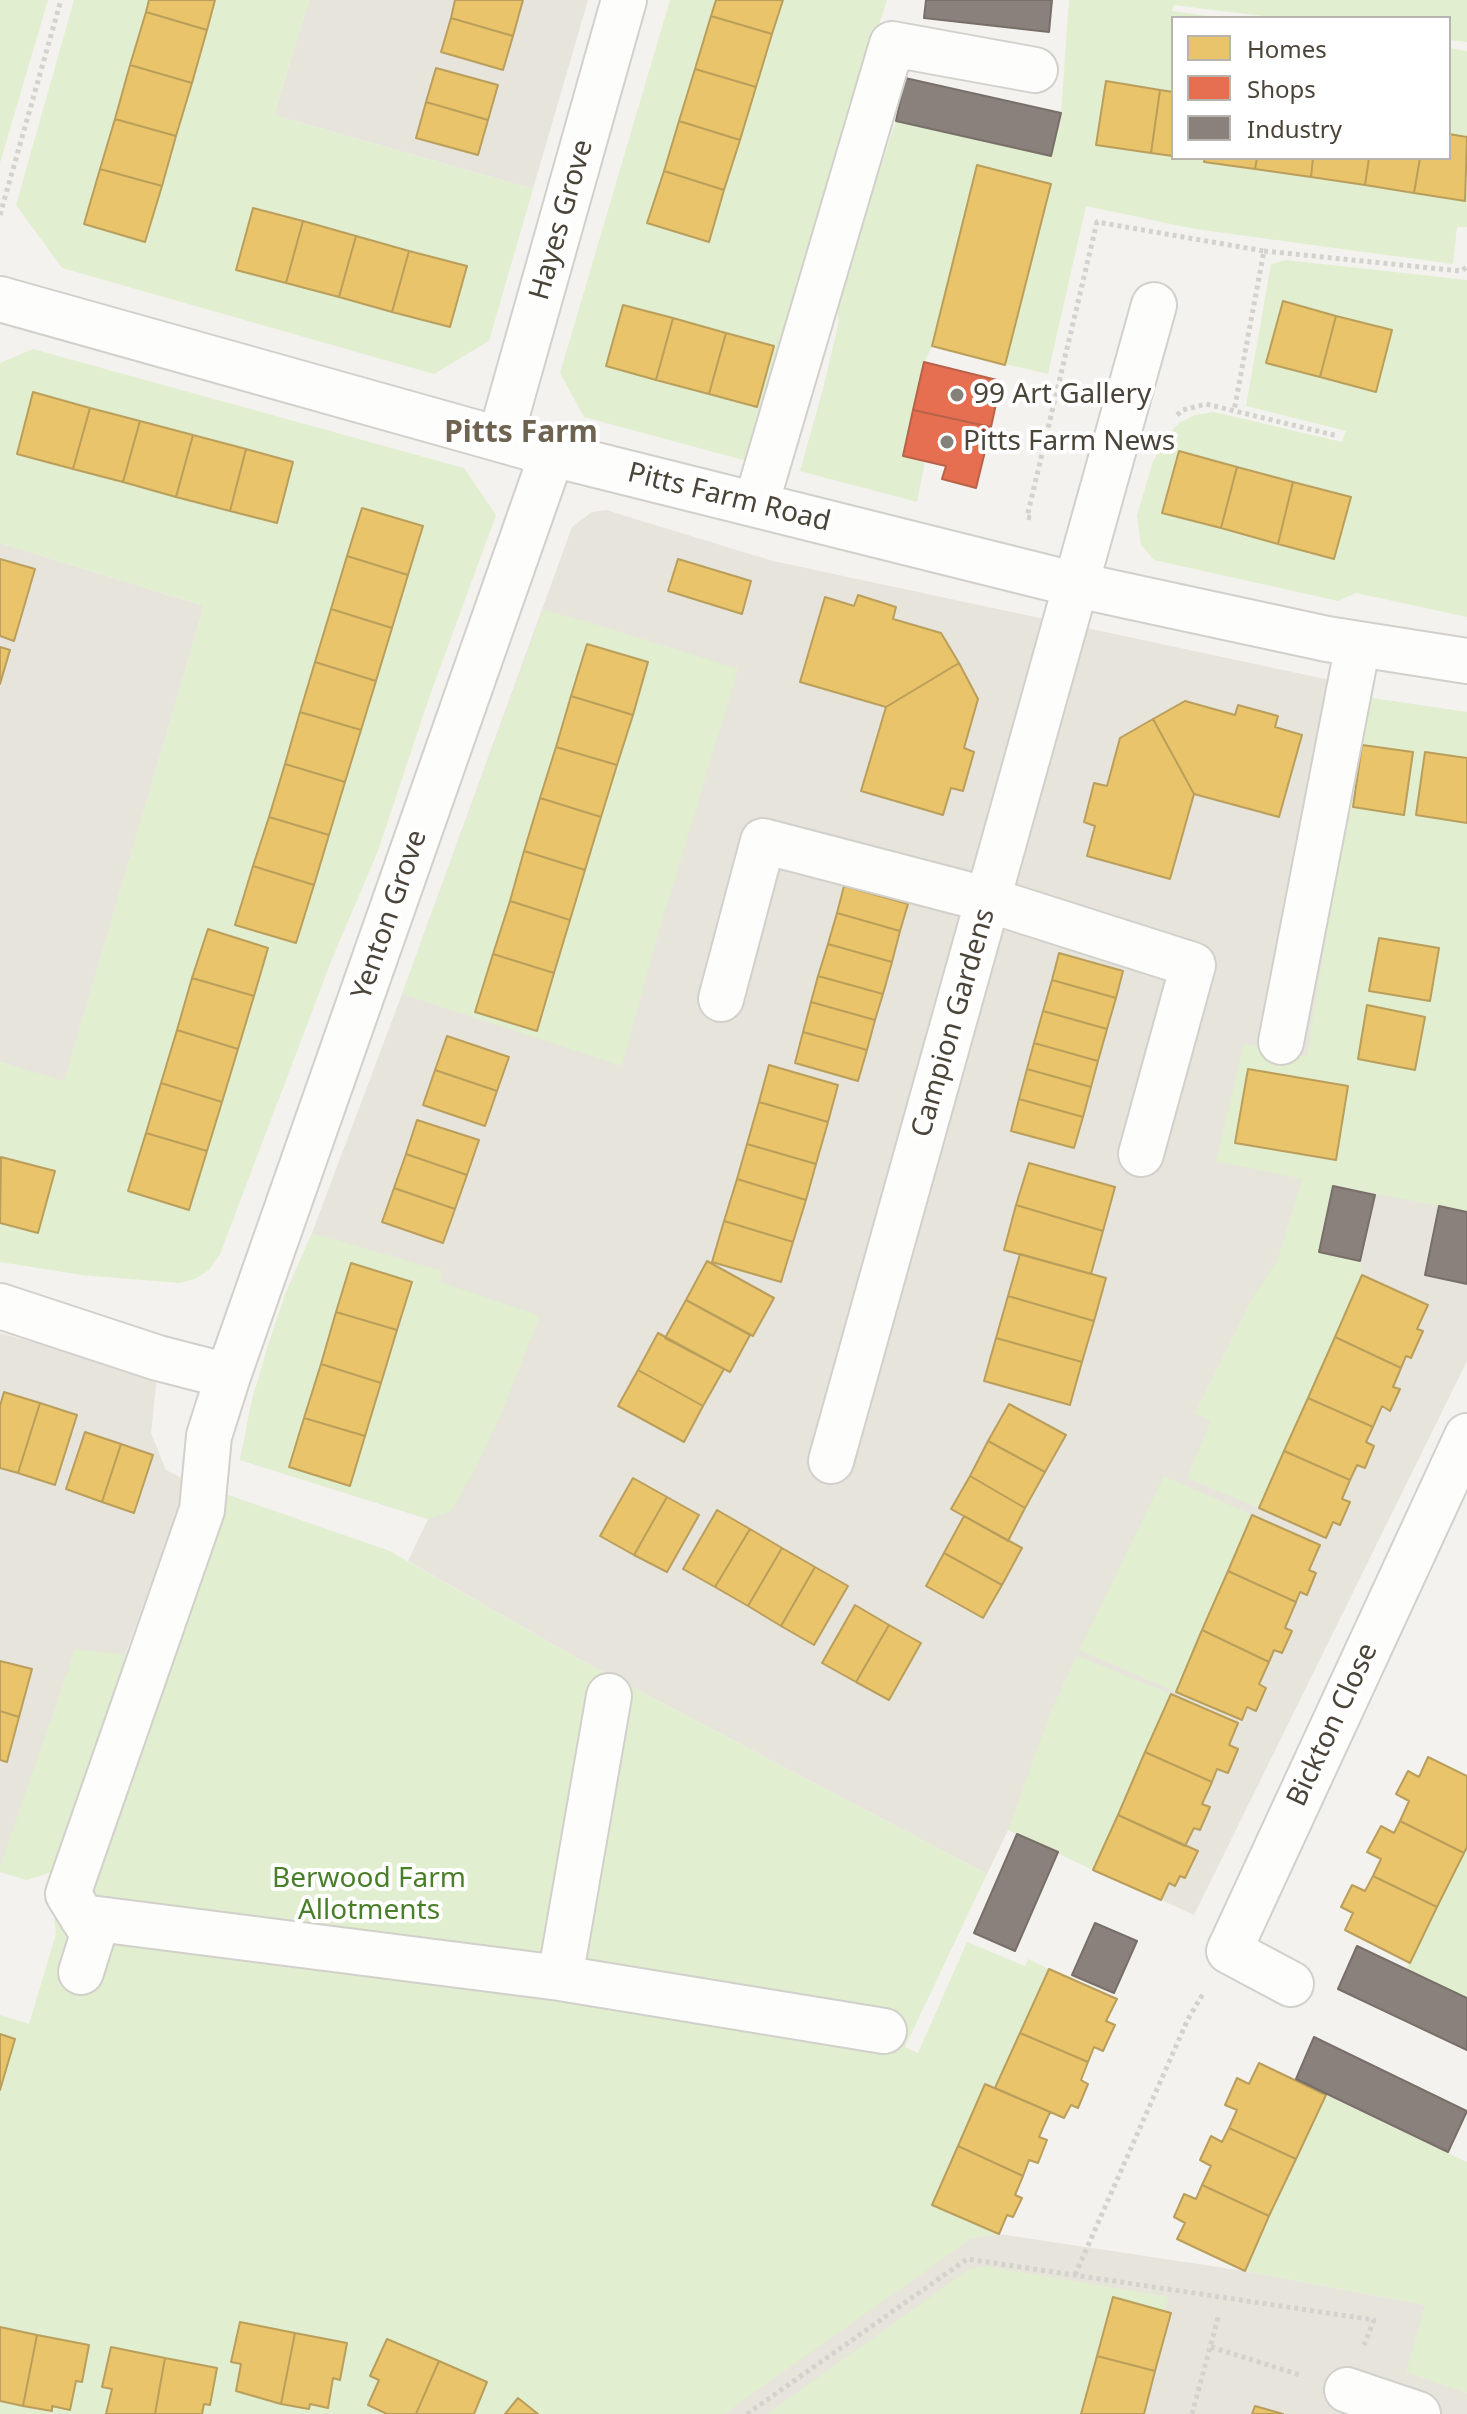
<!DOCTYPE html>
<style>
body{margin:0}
#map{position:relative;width:1467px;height:2414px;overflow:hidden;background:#f4f2ee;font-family:"Noto Sans",sans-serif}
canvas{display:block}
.legend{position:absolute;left:1171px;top:16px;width:280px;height:144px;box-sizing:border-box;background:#fff;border:2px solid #b7b4b0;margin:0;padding:10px 14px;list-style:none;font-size:24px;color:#4b4439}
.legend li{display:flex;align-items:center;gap:16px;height:40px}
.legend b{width:40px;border:2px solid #b7b4b0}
</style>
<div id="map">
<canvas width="1467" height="2414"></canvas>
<ul class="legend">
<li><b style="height:22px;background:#e9c46a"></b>Homes</li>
<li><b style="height:22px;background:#e76f51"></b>Shops</li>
<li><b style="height:22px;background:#8a817c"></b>Industry</li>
</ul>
</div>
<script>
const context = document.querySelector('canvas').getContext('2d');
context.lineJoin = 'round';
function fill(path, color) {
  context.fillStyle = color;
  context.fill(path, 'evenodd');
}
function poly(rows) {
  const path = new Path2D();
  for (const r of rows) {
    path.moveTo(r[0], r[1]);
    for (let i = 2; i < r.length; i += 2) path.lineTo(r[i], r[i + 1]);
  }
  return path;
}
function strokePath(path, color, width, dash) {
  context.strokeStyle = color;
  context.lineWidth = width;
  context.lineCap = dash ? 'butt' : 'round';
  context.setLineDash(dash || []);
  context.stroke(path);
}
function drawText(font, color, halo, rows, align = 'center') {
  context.font = font + ' "Noto Sans",sans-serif';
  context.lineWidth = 8;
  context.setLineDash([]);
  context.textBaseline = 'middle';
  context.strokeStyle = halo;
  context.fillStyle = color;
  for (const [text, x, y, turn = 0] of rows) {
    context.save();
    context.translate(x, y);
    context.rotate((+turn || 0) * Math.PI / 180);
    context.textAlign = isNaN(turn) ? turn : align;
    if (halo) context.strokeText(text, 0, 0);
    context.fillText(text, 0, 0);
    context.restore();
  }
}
fill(poly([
 [309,0,588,0,533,189,274,115],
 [606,510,773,561,1330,680,1364,697,1467,712,1467,1361,1194,1915,1008,1830,987,1874,575,1657,408,1561,428,1519,240,1460,252,1400,285,1295,312,1233,402,994,572,527,592,512],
 [0,543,204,606,64,1082,0,1062],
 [0,1333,157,1376,151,1433,166,1470,188,1481,125,1655,27,1880,0,1872],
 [1467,2172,1467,2414,0,2414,0,2189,972,2238,999,2234,1245,2271,1425,2305]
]), '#e7e4dc');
fill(poly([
 [0,0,48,0,0,163],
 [74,0,309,0,274,115,533,189,489,341,434,374,62,268,16,205],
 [670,0,887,0,797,281,747,461,584,417,560,373],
 [1069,0,1467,0,1467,42,1449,40,1449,18,1279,18,1174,5,1172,11,1222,18,1173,18,1173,158,1449,158,1449,48,1467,51,1467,227,1457,227,1453,264,1195,229,1086,206,1048,374,932,347,924,362,903,456,925,461,917,502,800,471,823,389,839,321,835,302,896,121,1051,156,1061,113],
 [1286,260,1467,280,1467,617,1356,593,1338,601,1154,560,1141,545,1137,516,1152,464,1166,436,1179,423,1195,415,1214,412,1342,442,1346,431,1246,406,1271,264],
 [33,349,464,468,496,515,429,698,378,851,332,959,220,1254,209,1270,195,1279,179,1283,82,1275,0,1262,0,1223,38,1233,55,1172,1,1158,0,1163,0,1062,64,1081,204,606,0,543,0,363],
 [543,610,585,621,738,669,655,945,622,1066,402,994],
 [1364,697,1467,712,1467,1212,1334,1185,1319,1252,1360,1261,1362,1275,1259,1508,1187,1478,1211,1420,1195,1413,1250,1302,1277,1261,1302,1179,1216,1161,1244,1044,1307,1056],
 [312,1233,442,1271,440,1282,540,1316,500,1417,476,1467,451,1511,428,1519,240,1460,252,1400,267,1348,285,1295],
 [1164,1476,1252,1515,1176,1692,1079,1650],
 [188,1481,390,1551,575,1657,987,1874,905,2047,918,2053,967,1942,1025,1966,1028,1959,1049,1969,995,2088,985,2084,932,2204,999,2234,972,2238,724,2414,0,2414,0,2015,29,2024,56,1934,49,1873,27,1880,0,1872,0,1867,75,1649,126,1655],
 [1077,1656,1171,1694,1093,1870,1008,1830,1052,1708],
 [1467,1847,1467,1998,1406,1969],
 [1326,2095,1467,2162,1467,2393,1406,2372,1425,2305,1245,2271],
 [984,2266,1169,2297,1164,2312,1113,2298,1081,2414,767,2414,968,2270]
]), '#e1eecf');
const homes = poly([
 [149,0,215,0,207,30,146,12,149,0],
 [455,0,523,0,513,36,451,18,455,0],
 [716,0,783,0,772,34,711,16,716,0],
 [146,12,207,30,192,83,130,65,146,12],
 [711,16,772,34,756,87,695,69,711,16],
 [451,18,513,36,503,70,441,52,451,18],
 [130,65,192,83,176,136,115,119,130,65],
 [436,68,498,85,488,120,426,102,436,68],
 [695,69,756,87,740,140,679,121,695,69],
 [1106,81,1160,90,1151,153,1096,145,1106,81],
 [1160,90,1173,92,1173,156,1151,153,1160,90],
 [426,102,488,120,478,155,416,138,426,102],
 [115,119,176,136,162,186,100,169,115,119],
 [679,121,740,140,724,190,664,171,679,121],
 [1449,134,1467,137,1465,201,1414,193,1420,158,1449,158,1449,134],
 [1205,158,1257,158,1255,169,1204,162,1205,158],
 [1257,158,1313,158,1311,177,1255,169,1257,158],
 [1313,158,1369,158,1365,185,1311,177,1313,158],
 [1369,158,1420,158,1414,193,1365,185,1369,158],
 [977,165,1051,184,1005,365,932,346,977,165],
 [100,169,162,186,145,242,84,224,100,169],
 [664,171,724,190,709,242,647,223,664,171],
 [253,208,303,221,286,283,236,270,253,208],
 [303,221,356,236,339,297,286,283,303,221],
 [356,236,409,251,392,312,339,297,356,236],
 [409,251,467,266,450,327,392,312,409,251],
 [1283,301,1336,316,1320,377,1266,363,1283,301],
 [623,305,673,318,656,380,606,366,623,305],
 [1336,316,1392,330,1376,392,1320,377,1336,316],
 [673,318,726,333,709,394,656,380,673,318],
 [726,333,774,346,757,407,709,394,726,333],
 [33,392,90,408,73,469,17,454,33,392],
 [90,408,140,421,123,482,73,469,90,408],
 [140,421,193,435,176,497,123,482,140,421],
 [193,435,246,449,230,511,176,497,193,435],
 [246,449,293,462,277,523,230,511,246,449],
 [1179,451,1237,467,1221,528,1162,513,1179,451],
 [1237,467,1293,482,1278,544,1221,528,1237,467],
 [1293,482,1351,497,1334,559,1278,544,1293,482],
 [362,508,423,526,408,575,347,556,362,508],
 [347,556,408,575,392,628,331,609,347,556],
 [0,559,35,569,14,641,0,636,0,559],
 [678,559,751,581,742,614,668,591,678,559],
 [858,595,896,607,893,619,941,633,959,663,886,707,800,682,825,597,854,606,858,595],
 [331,609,392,628,376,681,315,662,331,609],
 [587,644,648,662,633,715,571,696,587,644],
 [0,647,10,650,0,684,0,647],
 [315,662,376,681,361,730,300,712,315,662],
 [959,663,978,699,964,748,974,752,963,791,951,788,943,815,861,791,886,707,959,663],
 [571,696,633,715,617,765,556,747,571,696],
 [1185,701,1235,715,1238,705,1278,716,1275,727,1302,735,1279,817,1194,794,1153,719,1185,701],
 [300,712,361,730,345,782,285,764,300,712],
 [1153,719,1194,794,1170,879,1087,856,1095,826,1084,822,1094,783,1107,786,1120,738,1153,719],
 [1362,745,1413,752,1404,815,1353,807,1362,745],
 [556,747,617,765,601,817,540,798,556,747],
 [1425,752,1467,758,1467,823,1416,815,1425,752],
 [285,764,345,782,329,835,269,817,285,764],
 [540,798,601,817,585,870,524,851,540,798],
 [269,817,329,835,314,885,253,866,269,817],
 [524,851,585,870,570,920,510,901,524,851],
 [253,866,314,885,296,943,235,925,253,866],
 [844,886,908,904,900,931,837,913,844,886],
 [510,901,570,920,554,973,493,954,510,901],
 [837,913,900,931,892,962,828,944,837,913],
 [208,929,268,948,254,996,192,978,208,929],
 [1379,938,1439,948,1430,1001,1369,991,1379,938],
 [828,944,892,962,883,994,818,976,828,944],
 [1059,953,1123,971,1116,998,1052,980,1059,953],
 [493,954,554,973,537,1031,475,1012,493,954],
 [818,976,883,994,875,1020,811,1002,818,976],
 [192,978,254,996,238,1049,177,1030,192,978],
 [1052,980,1116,998,1107,1029,1043,1011,1052,980],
 [811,1002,875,1020,867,1050,803,1032,811,1002],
 [1367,1005,1425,1017,1415,1070,1358,1059,1367,1005],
 [1043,1011,1107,1029,1098,1061,1034,1043,1043,1011],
 [177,1030,238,1049,222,1102,161,1083,177,1030],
 [803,1032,867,1050,858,1081,795,1063,803,1032],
 [447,1036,509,1057,497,1091,435,1070,447,1036],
 [1034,1043,1098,1061,1091,1087,1027,1069,1034,1043],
 [769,1065,838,1085,828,1122,759,1102,769,1065],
 [1027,1069,1091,1087,1083,1117,1019,1099,1027,1069],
 [1248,1069,1348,1086,1336,1160,1235,1143,1248,1069],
 [435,1070,497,1091,485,1126,423,1105,435,1070],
 [161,1083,222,1102,207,1151,146,1133,161,1083],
 [1019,1099,1083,1117,1074,1148,1011,1131,1019,1099],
 [759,1102,828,1122,816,1164,747,1144,759,1102],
 [417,1120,479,1140,467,1175,406,1154,417,1120],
 [146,1133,207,1151,189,1210,128,1191,146,1133],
 [747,1144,816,1164,806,1200,737,1179,747,1144],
 [406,1154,467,1175,455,1209,394,1188,406,1154],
 [1,1157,55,1171,38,1233,0,1223,1,1157],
 [1029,1163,1115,1187,1103,1231,1016,1205,1029,1163],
 [737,1179,806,1200,793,1242,724,1221,737,1179],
 [394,1188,455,1209,443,1243,382,1222,394,1188],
 [1016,1205,1103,1231,1091,1274,1004,1250,1016,1205],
 [724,1221,793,1242,781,1282,712,1262,724,1221],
 [1020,1254,1106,1278,1094,1321,1008,1296,1020,1254],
 [707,1261,774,1298,753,1336,686,1300,707,1261],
 [351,1263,412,1282,397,1330,336,1312,351,1263],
 [1362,1275,1428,1305,1417,1329,1423,1331,1411,1358,1406,1356,1401,1368,1335,1337,1362,1275],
 [1008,1296,1094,1321,1082,1362,996,1338,1008,1296],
 [686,1300,750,1335,730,1372,665,1338,686,1300],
 [336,1312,397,1330,381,1383,321,1364,336,1312],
 [658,1333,724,1369,703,1406,638,1370,658,1333],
 [1335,1337,1401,1368,1393,1387,1400,1389,1390,1411,1382,1406,1373,1427,1308,1398,1335,1337],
 [996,1338,1082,1362,1070,1405,984,1381,996,1338],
 [321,1364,381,1383,365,1436,304,1418,321,1364],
 [638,1370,703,1406,684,1442,618,1406,638,1370],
 [4,1392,40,1403,18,1473,0,1468,0,1406,4,1392],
 [1308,1398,1373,1427,1366,1442,1374,1446,1365,1468,1357,1465,1350,1480,1284,1451,1308,1398],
 [40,1403,77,1415,55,1485,18,1473,40,1403],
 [1009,1404,1066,1435,1045,1472,988,1441,1009,1404],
 [304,1418,365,1436,350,1486,289,1467,304,1418],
 [85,1432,121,1444,102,1502,66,1489,85,1432],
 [988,1441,1045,1472,1025,1508,970,1476,988,1441],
 [121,1444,153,1455,134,1513,102,1502,121,1444],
 [1284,1451,1350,1480,1342,1499,1350,1502,1340,1525,1333,1522,1326,1538,1259,1508,1284,1451],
 [970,1476,1025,1508,1008,1541,951,1509,970,1476],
 [633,1478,667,1497,634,1555,600,1536,633,1478],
 [667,1497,699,1515,667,1572,634,1555,667,1497],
 [717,1510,750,1529,715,1587,683,1569,717,1510],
 [1252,1515,1320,1545,1309,1570,1316,1573,1307,1595,1300,1592,1296,1602,1228,1571,1252,1515],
 [964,1516,1022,1548,1002,1585,944,1553,964,1516],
 [750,1529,782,1548,748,1606,715,1587,750,1529],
 [782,1548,815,1567,781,1626,748,1606,782,1548],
 [944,1553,1002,1585,983,1618,926,1586,944,1553],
 [815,1567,848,1586,814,1645,781,1626,815,1567],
 [1228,1571,1296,1602,1285,1628,1292,1631,1282,1653,1274,1650,1269,1662,1202,1630,1228,1571],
 [855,1605,889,1625,856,1682,822,1663,855,1605],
 [889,1625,921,1643,889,1700,856,1682,889,1625],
 [1202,1630,1269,1662,1259,1684,1266,1688,1256,1711,1247,1707,1242,1720,1176,1692,1202,1630],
 [0,1661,32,1669,19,1717,0,1711,0,1661],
 [1171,1694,1238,1723,1229,1745,1238,1749,1228,1773,1217,1769,1212,1782,1145,1752,1171,1694],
 [0,1711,19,1717,7,1762,0,1760,0,1711],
 [1145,1752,1212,1782,1202,1804,1210,1807,1200,1830,1194,1828,1185,1846,1118,1815,1145,1752],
 [1428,1757,1467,1776,1467,1847,1464,1853,1400,1821,1409,1801,1396,1794,1408,1771,1419,1777,1428,1757],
 [1118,1815,1198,1851,1185,1878,1180,1876,1175,1886,1169,1883,1161,1900,1093,1870,1118,1815],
 [1400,1821,1464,1853,1437,1907,1373,1876,1381,1859,1367,1852,1381,1826,1394,1833,1400,1821],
 [1373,1876,1437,1907,1410,1963,1345,1930,1353,1913,1341,1907,1352,1885,1365,1891,1373,1876],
 [1049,1969,1117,1999,1106,2021,1115,2025,1103,2051,1094,2047,1088,2062,1020,2033,1049,1969],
 [1020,2033,1088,2062,1081,2080,1088,2084,1078,2108,1071,2105,1064,2118,995,2088,1020,2033],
 [0,2034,15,2039,0,2090,0,2034],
 [1259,2063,1326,2095,1296,2159,1229,2128,1237,2110,1225,2105,1237,2078,1249,2084,1259,2063],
 [985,2084,1050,2112,1039,2137,1047,2140,1038,2163,1029,2160,1023,2176,958,2146,985,2084],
 [1229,2128,1296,2159,1269,2216,1202,2185,1211,2166,1200,2160,1211,2136,1222,2142,1229,2128],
 [958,2146,1023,2176,1015,2195,1022,2198,1013,2217,1007,2215,999,2234,932,2205,958,2146],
 [1202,2185,1269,2216,1245,2271,1177,2239,1185,2223,1174,2217,1184,2194,1196,2199,1202,2185],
 [1113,2297,1171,2313,1155,2371,1097,2356,1113,2297],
 [240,2322,295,2333,281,2404,236,2391,241,2364,231,2362,240,2322],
 [0,2327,37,2335,23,2406,0,2401,0,2327],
 [295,2333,347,2343,340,2380,333,2378,328,2408,310,2404,309,2409,281,2404,295,2333],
 [37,2335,89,2345,82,2382,76,2381,70,2410,52,2406,52,2411,23,2406,37,2335],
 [387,2339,439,2361,416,2414,387,2414,368,2405,379,2380,370,2376,387,2339],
 [111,2347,165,2358,155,2414,106,2414,112,2389,102,2387,111,2347],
 [1097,2356,1155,2371,1144,2414,1081,2414,1097,2356],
 [165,2358,217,2368,210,2405,204,2404,202,2414,155,2414,165,2358],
 [439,2361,487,2382,474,2414,416,2414,439,2361],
 [518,2398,538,2414,505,2414,518,2398],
 [1255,2406,1283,2414,1252,2414,1255,2406]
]);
fill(homes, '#e9c46a');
strokePath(homes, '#ba9e5b', 2);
const shops = poly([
 [924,362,1001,381,991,427,913,410,924,362],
 [913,410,991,427,976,488,942,479,946,466,903,456,913,410]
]);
fill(shops, '#e76f51');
strokePath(shops, '#b8624a', 2);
const industry = poly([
 [926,0,1052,0,1049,32,924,18,926,0],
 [905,78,1061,113,1051,156,896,121,905,78],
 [1333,1186,1375,1195,1360,1261,1319,1252,1333,1186],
 [1439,1206,1467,1212,1467,1284,1425,1275,1439,1206],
 [1017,1834,1058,1852,1015,1951,974,1933,1017,1834],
 [1095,1923,1137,1941,1114,1993,1072,1975,1095,1923],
 [1357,1946,1467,1998,1467,2050,1338,1989,1357,1946],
 [1314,2037,1467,2111,1448,2152,1296,2079,1314,2037]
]);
fill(industry, '#8a817c');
strokePath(industry, '#776f68', 2);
const minor = poly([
 [0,299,552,454,1077,585,1327,639,1467,661],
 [500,439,624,0],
 [756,504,892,44,1035,70],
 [721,999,763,841,989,900,1193,965,1141,1154],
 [1281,1042,1358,644],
 [0,1306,158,1358,228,1376],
 [831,1461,1154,305],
 [82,1917,560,1978,884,2031],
 [81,1972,93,1934,68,1894,202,1510,209,1436,228,1376,552,454],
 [560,1978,609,1696],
 [1291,1984,1229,1951,1467,1436],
 [1347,2390,1418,2414]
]);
strokePath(minor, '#d2d0cb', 48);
strokePath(poly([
 [0,215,61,0],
 [1264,251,1461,271,1467,267],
 [1177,415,1183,410,1206,404,1338,436],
 [1031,518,1027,517,1097,222,1264,251,1234,411],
 [1075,2275,1188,2019,1204,1992],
 [1211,2347,1300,2375],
 [747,2414,967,2259,1374,2320,1364,2345],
 [1192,2414,1219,2314]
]), '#d3d2cc', 5, [4, 4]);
strokePath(minor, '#fdfdfc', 44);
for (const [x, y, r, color] of [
 [957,395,8,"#868178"],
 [947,442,8,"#868178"]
]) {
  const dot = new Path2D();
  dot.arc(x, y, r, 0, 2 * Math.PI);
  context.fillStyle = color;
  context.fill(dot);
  strokePath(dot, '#fff', 3);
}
drawText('28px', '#4b4439', '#fff', [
 ["Hayes Grove",562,220,-74],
 ["Pitts Farm Road",729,498,14],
 ["Yenton Grove",390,915,-71],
 ["Campion Gardens",954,1023,-74],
 ["Bickton Close",1333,1725,-65]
]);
drawText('28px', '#4b4439', '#fff', [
 ["99 Art Gallery",973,395],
 ["Pitts Farm News",963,442]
], 'left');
drawText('28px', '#4a7f2a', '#fff', [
 ["Berwood Farm",369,1879],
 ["Allotments",369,1911]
]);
drawText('bold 30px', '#6e6250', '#fff', [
 ["Pitts Farm",521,433]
]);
</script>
